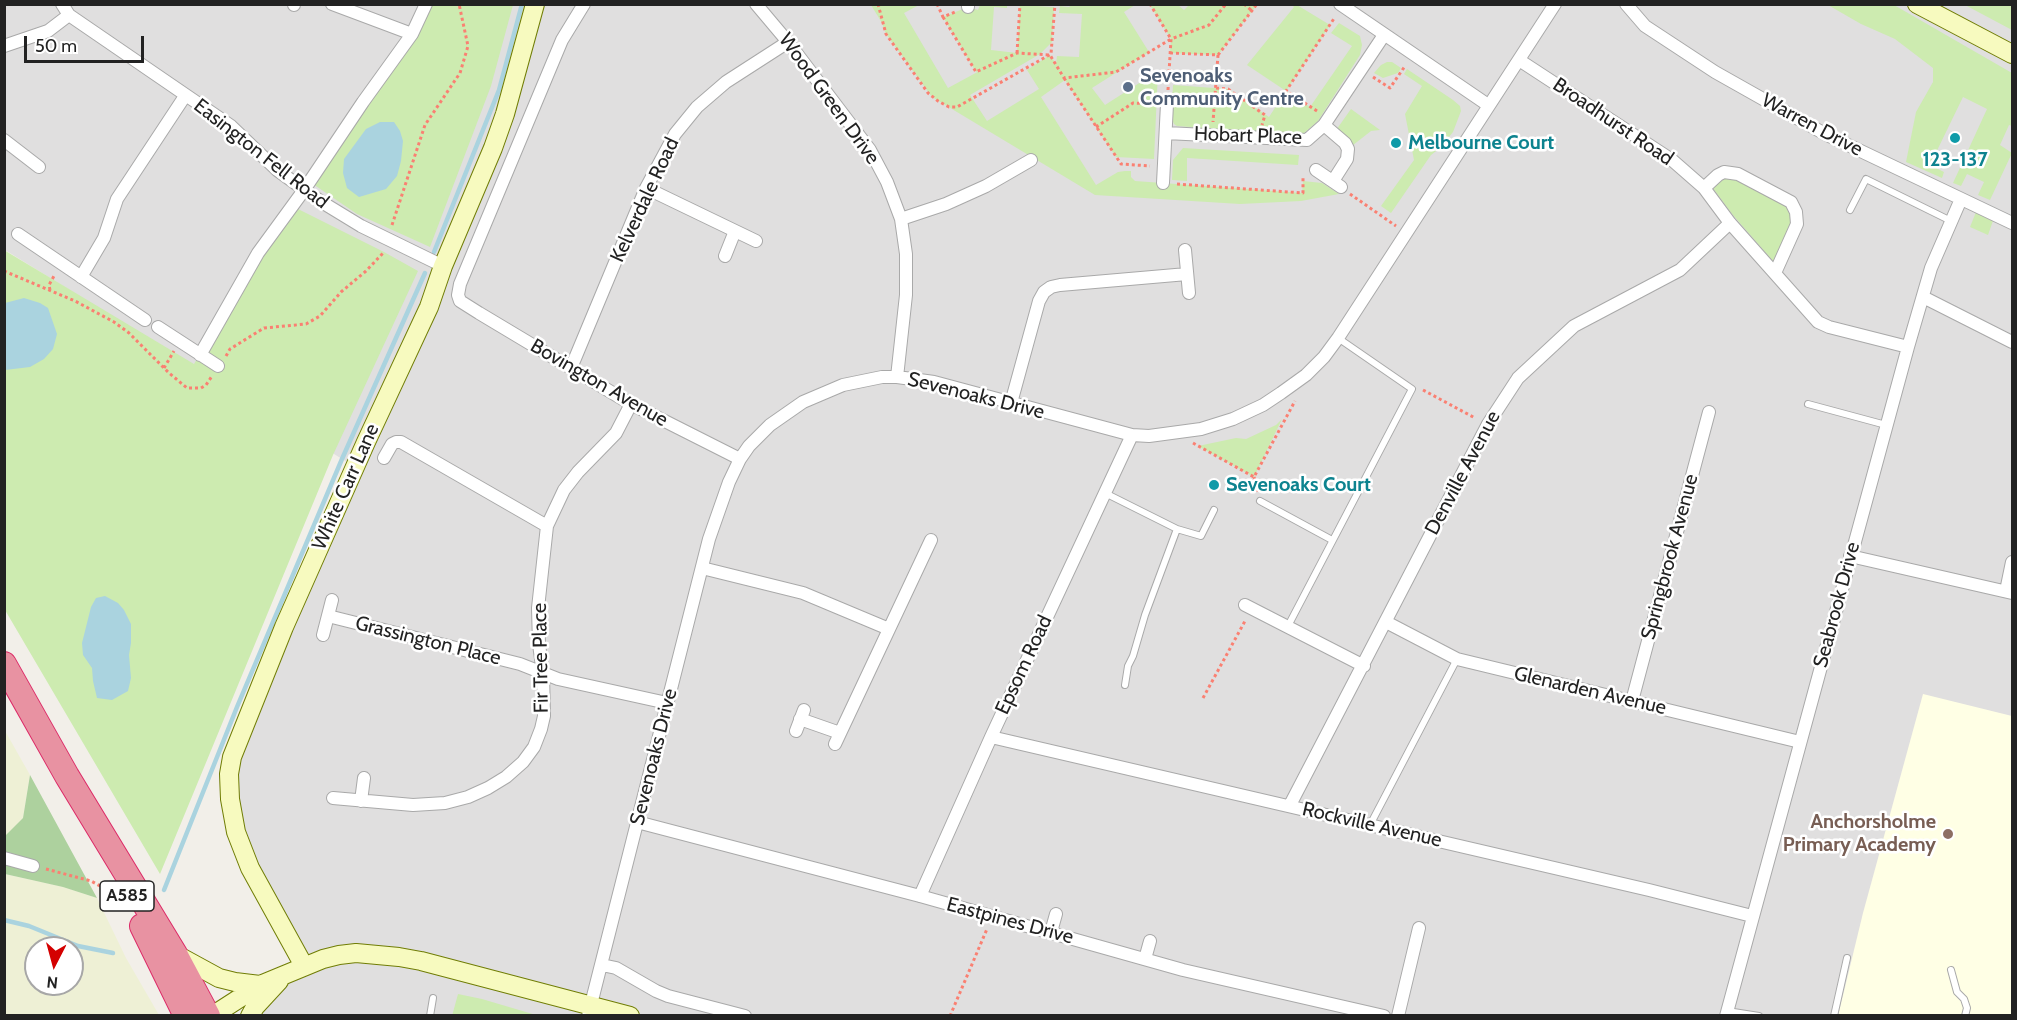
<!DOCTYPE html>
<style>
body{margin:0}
#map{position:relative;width:2017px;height:1020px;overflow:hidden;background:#f2efe9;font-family:Cabin,sans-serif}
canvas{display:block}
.frame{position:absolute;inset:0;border:6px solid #222;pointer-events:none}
.north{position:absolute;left:24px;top:936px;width:60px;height:60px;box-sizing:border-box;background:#fff;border:2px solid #a7a7a7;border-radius:50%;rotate:186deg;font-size:16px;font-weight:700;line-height:24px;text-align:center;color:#222}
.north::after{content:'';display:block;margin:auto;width:21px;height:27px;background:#d40000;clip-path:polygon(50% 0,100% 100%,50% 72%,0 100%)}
.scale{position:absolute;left:24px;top:36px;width:120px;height:27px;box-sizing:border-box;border:3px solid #222;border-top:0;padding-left:8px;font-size:18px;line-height:21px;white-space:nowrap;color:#222;-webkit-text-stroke:4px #fff;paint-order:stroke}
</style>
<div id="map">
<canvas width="2017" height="1020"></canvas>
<div class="frame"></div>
<div class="north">N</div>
<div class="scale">50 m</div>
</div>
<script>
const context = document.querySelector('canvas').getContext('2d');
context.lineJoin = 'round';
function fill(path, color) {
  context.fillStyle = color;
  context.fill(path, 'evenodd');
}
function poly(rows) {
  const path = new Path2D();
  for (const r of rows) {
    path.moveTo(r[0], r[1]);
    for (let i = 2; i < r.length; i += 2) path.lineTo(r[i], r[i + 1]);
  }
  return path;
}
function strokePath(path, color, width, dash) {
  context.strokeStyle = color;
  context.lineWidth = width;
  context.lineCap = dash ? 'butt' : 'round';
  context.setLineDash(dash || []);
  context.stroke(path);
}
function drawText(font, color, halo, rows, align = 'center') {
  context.font = font + ' Cabin,sans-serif';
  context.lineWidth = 5;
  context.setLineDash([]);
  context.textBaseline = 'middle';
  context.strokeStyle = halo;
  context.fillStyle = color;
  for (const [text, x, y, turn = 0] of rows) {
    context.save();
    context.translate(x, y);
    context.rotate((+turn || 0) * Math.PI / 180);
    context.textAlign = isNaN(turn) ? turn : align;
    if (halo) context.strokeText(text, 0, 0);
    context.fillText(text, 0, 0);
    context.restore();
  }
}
fill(poly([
 [4,5,2012,5,2012,1015,250,1015,304,966,250,868,229,785,355,467,5,250]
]), '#e0dfdf');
fill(poly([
 [1923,694,2012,716,2012,1015,1838,1016,1863,913]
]), '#ffffe5');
fill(poly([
 [4,729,30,775,23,818,5,837],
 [5,874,64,887,97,898,126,958,159,1015,5,1016],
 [36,948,72,948,72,984,36,984]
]), '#eef0d5');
fill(poly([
 [1072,4,1135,5,1124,12,1149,52,1092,88,1105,105,1158,71,1154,159,1116,157,1065,80,1041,97,1096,185,1118,172,1125,171,1131,171,1131,177,1135,181,1302,193,1303,181,1322,183,1339,194,1301,201,1240,204,1095,195,932,97,886,34,882,23,871,5,919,5,904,13,948,88,983,69,976,72,943,17,968,7,978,10,980,5,1007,5,1007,8,994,7,991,50,1017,53,1020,5,1054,7,1052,42,1040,54,970,95,987,121,1039,89,1027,70,1050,55,1056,64,1057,56,1079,57,1082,14,1059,13,1060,6,1069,7],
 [425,5,513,5,491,86,430,247,357,214,310,182],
 [1150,5,1178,5,1184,10,1189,5,1257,5,1218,55,1170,53,1171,39],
 [1292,5,1297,5,1330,25,1286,91,1310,107,1352,46,1331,33,1339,23,1360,36,1362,45,1360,55,1318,121,1303,134,1295,135,1177,126,1174,124,1171,117,1173,85,1228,89,1269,117,1286,91,1247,65,1294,7],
 [1828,5,1894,5,2012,73,2012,126,2009,125,2000,145,2012,153,1990,200,1978,195,1984,182,1967,174,1961,186,1953,183,1987,109,1963,97,1930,165,1944,172,1942,178,1906,162,1916,112,1933,82,1933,68,1895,39,1861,24],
 [1965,5,2012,5,2012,30],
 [1387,62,1392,62,1401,68,1398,73,1383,78,1374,73,1381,65],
 [1407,69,1453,100,1460,106,1461,111,1453,132,1440,148,1431,155,1391,213,1381,206,1414,160,1405,114,1422,86,1404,74],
 [1351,109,1380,130,1371,131,1348,149,1334,133],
 [1183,148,1299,155,1298,165,1187,158,1187,181,1172,180,1173,160],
 [1738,174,1796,212,1778,267,1732,214,1709,183],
 [292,206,384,252,418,271,333,455,160,874,5,610,4,250,194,364],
 [1978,207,1995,215,1988,235,1970,227],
 [1282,419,1254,477,1198,446,1236,438,1246,439,1276,425],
 [458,994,482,999,536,1015,452,1016]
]), '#cdebb0');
fill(poly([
 [30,775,97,898,63,887,5,874,4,837,23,818]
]), '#add19e');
fill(poly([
 [380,122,394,122,400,131,403,141,401,161,397,176,386,189,359,197,347,188,343,173,344,159,366,129],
 [24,298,40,303,48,308,57,334,53,349,44,359,30,367,5,370,5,303],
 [105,596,118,603,124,610,131,624,131,643,129,655,131,678,128,691,112,700,97,698,93,681,92,668,83,655,82,643,91,607,96,598]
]), '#aad3df');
strokePath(poly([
 [434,252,499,90,522,4],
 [164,890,237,707,342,459,425,273],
 [4,920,29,926,78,946,113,953]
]), '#aad3df', 4.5);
const lane = poly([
 [1850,210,1866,179,1951,221],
 [1808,404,1886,425],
 [1105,493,1177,529,1201,536,1214,510],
 [1260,501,1332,540],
 [1288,626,1412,389,1338,338],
 [1125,685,1128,666,1133,656,1145,615,1177,529],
 [1370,825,1457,659],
 [1951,970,1957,992,1964,999,1967,1008,1965,1016],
 [1727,1011,1759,1016],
 [430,1016,433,998],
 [1834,1016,1847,958]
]);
const street = poly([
 [62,4,69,15,231,126,277,170,320,201,361,226,443,266],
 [332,4,412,34],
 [584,4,562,40,460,284,458,295,460,301,479,313,631,404,740,459],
 [756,4,788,42,870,150,887,182,901,219,906,254,906,295,897,377],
 [1340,4,1488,105],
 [1626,4,1645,26,1715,72,1825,134,2012,223],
 [294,5,294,4],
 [968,7,968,4],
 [4,46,48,31,69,15],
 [1519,60,1672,160,1704,188,1730,223,1818,322,1829,327,1908,347],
 [1324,125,1345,143,1348,149,1347,159,1333,181],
 [1166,133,1307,140,1324,125,1384,35],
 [4,140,39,167],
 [1316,170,1341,187],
 [1163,183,1167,104],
 [646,188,756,241],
 [1704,188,1718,175,1724,172,1738,174,1791,202,1796,212,1797,224,1775,273],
 [901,219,946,204,986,186,1031,160],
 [18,234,145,320],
 [1185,250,1189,293],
 [725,256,735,231],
 [81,277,104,238,117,199,185,96],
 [1923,297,2012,342],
 [158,327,218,366],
 [200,355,258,253,304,190,363,102,412,34,426,4],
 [571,368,646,188,675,134,697,107,726,82,788,42],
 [1011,403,1039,301,1044,292,1051,287,1060,285,1187,274],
 [384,458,392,444,396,442,401,442,547,526],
 [1850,556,2012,593],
 [702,568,803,593,889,629],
 [2006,591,2012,562],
 [1245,605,1364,666],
 [328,616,520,664,558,679,667,703],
 [1386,622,1457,659,1800,742],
 [323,635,332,600],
 [1632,701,1709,412],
 [800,719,840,733],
 [796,731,804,710],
 [991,737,1649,890,1752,916],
 [835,744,931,540],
 [333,798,413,805,445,803,468,797,488,788,506,777,523,762,534,747,541,729,544,716,543,674,539,644,538,608,547,526,564,490,578,472,616,433,631,404],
 [361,801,364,778],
 [1290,805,1488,424,1518,378,1574,326,1680,270,1730,223],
 [637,822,920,896,1183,970,1384,1016],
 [4,858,33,866],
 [920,896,991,737,1132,435],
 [1051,932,1056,914],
 [1145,959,1150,941],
 [602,965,616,968,656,991,668,996,745,1016],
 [588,1016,709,539,729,482,740,459,749,446,770,425,803,402,843,385,882,377,897,377,934,382,1132,435,1149,436,1201,429,1233,419,1263,405,1281,393,1306,375,1324,357,1338,338,1555,4],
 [1398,1016,1419,928],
 [1726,1016,1908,347,1931,268,1961,199]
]);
const secondary = poly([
 [1917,4,2012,54],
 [175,954,219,978,235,982,260,985],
 [304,966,250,868,236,832,230,799,229,774,232,757,284,627,366,442,429,307,443,266,493,148,505,114,535,4],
 [212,1016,260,985,323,959,339,955,356,953,399,957,421,961,630,1016],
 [250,1016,255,1007,279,981]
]);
const highway = poly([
 [4,664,67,776,175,954,208,1016],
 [142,926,186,1016]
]);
strokePath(lane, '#a9a9a9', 8);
strokePath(street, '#a9a9a9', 14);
strokePath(secondary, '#707d05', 20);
strokePath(highway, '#dc2a67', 26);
strokePath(poly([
 [878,4,886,34,928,93,938,101,949,107,957,107,1051,54,1055,4],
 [937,4,943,17,955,12],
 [1244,4,1252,11],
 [943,17,976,72,1017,53,1050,55,1064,78,1116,72,1171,39,1150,4],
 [1017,53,1020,4],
 [1170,53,1218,55,1213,122],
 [1218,55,1257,4],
 [1373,77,1390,88,1405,66],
 [1064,78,1121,164,1150,166],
 [1216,88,1228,89,1265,115,1262,125],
 [1168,90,1171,39,1209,25,1226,4],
 [1317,111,1286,91,1335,17],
 [1096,127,1133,103,1154,104],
 [1177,184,1303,193,1303,176],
 [1350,194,1396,226],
 [392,225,425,125,460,73,468,46,459,4],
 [4,271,75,301,114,322,129,333,169,373,187,388,201,388,206,385,212,376],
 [50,290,49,285,54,276],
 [226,356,230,349,264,328,306,324,320,316,341,292,366,271,384,252],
 [164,368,174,351],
 [1423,390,1475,418],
 [1193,443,1254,477,1295,401],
 [1254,477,1258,492],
 [1203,698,1245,621],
 [46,869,91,881,111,892],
 [950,1016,987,929]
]), '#fa8072', 3, [3, 3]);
strokePath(lane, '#fff', 6);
strokePath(street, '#fff', 12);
strokePath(secondary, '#f7fabf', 18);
strokePath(highway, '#e892a2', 24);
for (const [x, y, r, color] of [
 [1128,87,6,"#5c6f8a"],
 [1955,138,6,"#0f9aa8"],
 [1396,143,6,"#0f9aa8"],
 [1214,485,6,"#0f9aa8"],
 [1948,834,6,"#8d6e63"]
]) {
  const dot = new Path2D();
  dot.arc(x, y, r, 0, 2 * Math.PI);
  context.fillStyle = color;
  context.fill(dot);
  strokePath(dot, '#fff', 2);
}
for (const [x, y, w] of [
 [127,896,54]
]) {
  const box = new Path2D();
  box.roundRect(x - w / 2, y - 15, w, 30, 4.5);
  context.fillStyle = '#fff';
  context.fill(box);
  strokePath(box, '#222', 1.5);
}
drawText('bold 18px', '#222', null, [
 ["A585",127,896]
]);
drawText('bold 20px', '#4e5e75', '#fff', [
 ["Sevenoaks",1140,76],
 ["Community Centre",1140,99]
], 'left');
drawText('20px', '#222', '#fff', [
 ["Wood Green Drive",829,99,54],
 ["Broadhurst Road",1613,122,34],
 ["Warren Drive",1812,125,28],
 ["Hobart Place",1248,136,2],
 ["Easington Fell Road",261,154,38],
 ["Kelverdale Road",645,200,-65],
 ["Bovington Avenue",599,383,30],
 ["Sevenoaks Drive",976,396,14],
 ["Denville Avenue",1463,473,-62],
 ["White Carr Lane",346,487,-66],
 ["Springbrook Avenue",1670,557,-75],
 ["Seabrook Drive",1837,605,-75],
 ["Grassington Place",428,641,14],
 ["Fir Tree Place",541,658,-91],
 ["Epsom Road",1024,665,-65],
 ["Glenarden Avenue",1590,691,13],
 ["Sevenoaks Drive",654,757,-76],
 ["Rockville Avenue",1372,825,13],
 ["Eastpines Drive",1010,921,15]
]);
drawText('bold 20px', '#0d838f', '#fff', [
 ["Melbourne Court",1408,143],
 ["123-137",1955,160,"center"],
 ["Sevenoaks Court",1226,485]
], 'left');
drawText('bold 20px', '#785e54', '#fff', [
 ["Anchorsholme",1936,822],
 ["Primary Academy",1936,845]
], 'right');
</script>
